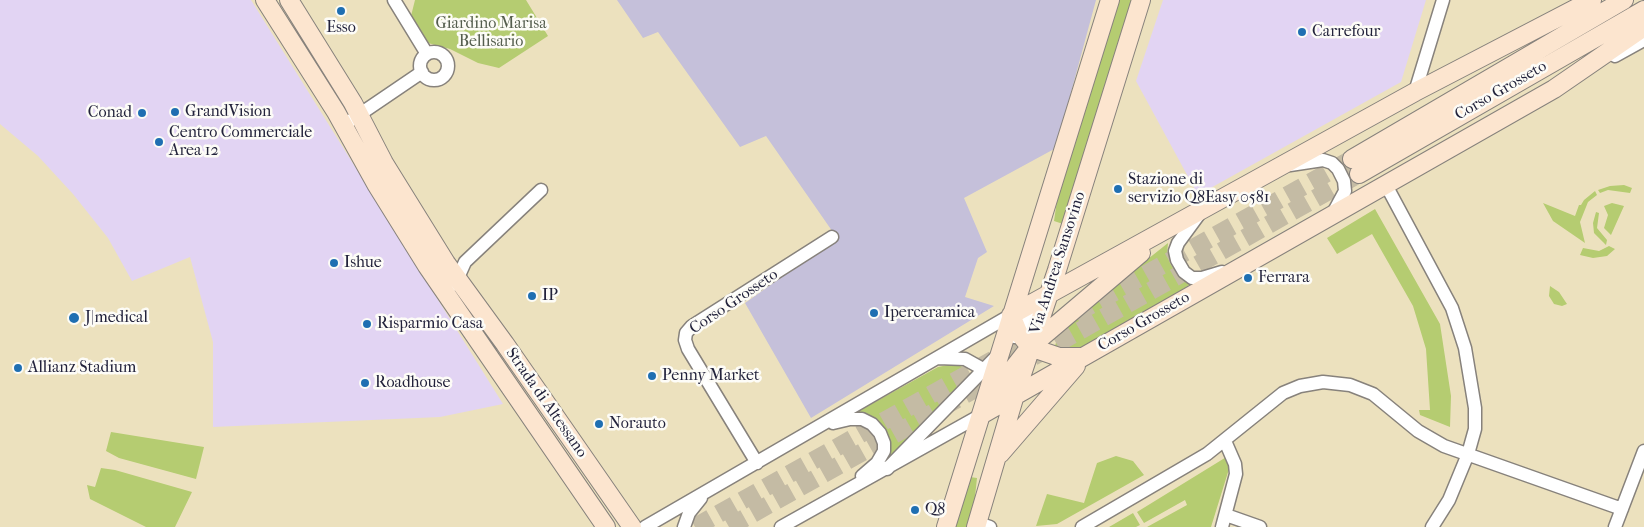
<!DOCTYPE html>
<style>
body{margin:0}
canvas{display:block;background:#ece1be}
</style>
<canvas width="1644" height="527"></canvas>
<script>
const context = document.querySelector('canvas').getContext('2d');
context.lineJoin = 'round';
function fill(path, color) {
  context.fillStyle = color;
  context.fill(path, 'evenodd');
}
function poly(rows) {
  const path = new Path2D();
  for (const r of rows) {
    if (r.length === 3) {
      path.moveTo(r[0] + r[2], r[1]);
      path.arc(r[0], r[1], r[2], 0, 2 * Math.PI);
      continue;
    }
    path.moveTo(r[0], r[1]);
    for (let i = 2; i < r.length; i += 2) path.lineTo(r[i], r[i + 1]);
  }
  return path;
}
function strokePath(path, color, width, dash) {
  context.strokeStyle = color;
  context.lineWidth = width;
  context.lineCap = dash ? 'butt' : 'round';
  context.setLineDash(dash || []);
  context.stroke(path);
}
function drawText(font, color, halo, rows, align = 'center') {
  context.font = font + ' "IM FELL French Canon",serif';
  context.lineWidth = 5;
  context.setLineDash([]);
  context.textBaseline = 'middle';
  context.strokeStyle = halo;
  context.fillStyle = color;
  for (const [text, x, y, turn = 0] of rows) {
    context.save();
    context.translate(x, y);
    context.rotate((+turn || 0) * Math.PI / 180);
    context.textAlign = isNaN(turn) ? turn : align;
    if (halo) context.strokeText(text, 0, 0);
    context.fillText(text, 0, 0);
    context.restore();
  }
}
fill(poly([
 [0,0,251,0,503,404,440,417,213,427,213,342,190,257,132,281,108,238,73,194,38,156,0,124],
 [1163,0,1426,0,1401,82,1198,195,1136,81]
]), '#e2d4f3');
fill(poly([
 [617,0,1096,0,1056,148,964,198,987,252,978,258,965,297,994,306,811,418,745,303,837,238,766,136,740,147,658,32,643,38]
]), '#c5c0da');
fill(poly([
 [415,0,526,0,548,36,499,68,478,63,450,49,428,43,411,16],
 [1117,0,1133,0,1063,224,1054,221,1059,187],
 [1624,185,1632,188,1630,193,1608,190,1600,193,1598,190,1610,186],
 [1595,191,1597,195,1588,202,1580,222,1585,243,1553,221,1543,203,1575,216,1579,205,1581,205,1584,200],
 [1612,203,1624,206,1611,235,1604,228,1608,215,1604,206],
 [1375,209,1440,324,1451,396,1450,427,1420,415,1419,410,1430,410,1426,349,1413,306,1372,234,1337,254,1327,238],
 [1596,212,1599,213,1597,228,1607,240,1606,245,1594,233,1593,223],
 [1168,243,1167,254,1170,263,1178,276,1191,284,1086,349,1062,351,1055,346,1060,329],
 [1609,246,1615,249,1607,256,1593,258,1580,255,1583,248,1599,251],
 [1550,286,1559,292,1567,304,1562,306,1554,304,1549,296],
 [953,364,963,367,956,389,888,458,889,443,883,427,869,415,857,412,938,367],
 [111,432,204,447,196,479,119,458,106,451],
 [1116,456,1133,461,1144,475,1057,524,1036,526,1047,494,1084,503,1097,463],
 [1228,456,1229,469,1211,527,1147,527,1187,505,1185,500,1144,523,1137,512],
 [101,468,115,470,192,492,175,527,146,527,90,499,87,485,95,487],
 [970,477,977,478,974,506,968,527,954,527],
 [1133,513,1140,525,1136,527,1109,527]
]), '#b5cc71');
strokePath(poly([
 [1075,314,1352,159],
 [1033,357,1359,174],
 [695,527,1039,334],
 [729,527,1002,374]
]), '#c4bba4', 18, [18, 9]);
const street = poly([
 [394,0,427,54],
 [434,66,14],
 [1615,56,1644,40],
 [1415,92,1443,0],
 [344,125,422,72],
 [1290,165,1323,160,1332,163,1338,169,1344,181,1345,191,1332,215],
 [1386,185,1452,308,1465,348,1475,408,1475,429,1468,454,1449,500,1432,527],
 [1200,213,1178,243,1175,251,1177,260,1184,272,1192,278,1202,278,1222,272],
 [444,292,457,280,465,262,541,190],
 [1014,337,1044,301],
 [938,358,965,359,992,374],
 [833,423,850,419,862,419,872,424,880,433,884,443,884,451,877,463,862,476],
 [757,463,688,349,685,340,686,333,692,326,832,237],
 [887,469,997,356],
 [1226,515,1260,527],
 [978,523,990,527],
 [645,527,1011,315],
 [684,527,689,513,701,498],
 [781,527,981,415],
 [1082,527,1207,454,1283,393,1300,386,1323,382,1350,385,1373,394,1418,431,1444,446,1622,509],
 [1222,527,1236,474,1235,464,1225,441],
 [1615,527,1644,451]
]);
const secondary = poly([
 [265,0,336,112,376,184,427,266,606,527],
 [289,0,353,103,384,163,446,263,505,344,632,527],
 [1352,159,1624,0],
 [1359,174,1644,10],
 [1011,315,1415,92,1592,0],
 [1011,315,1018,332,1030,347,1059,357,1082,357],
 [994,393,1030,347,1141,253],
 [981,415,1554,89,1644,27],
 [1000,454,1076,366],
 [946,527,1110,0],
 [976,527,1015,395,1057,270,1141,0]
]);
strokePath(street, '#87827c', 15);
strokePath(secondary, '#87827c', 20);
strokePath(street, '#fff', 12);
strokePath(secondary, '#fce5cf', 18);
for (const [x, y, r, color] of [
 [341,11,5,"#1f6fb2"],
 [1302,32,5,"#1f6fb2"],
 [175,112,5,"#1f6fb2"],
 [142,113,5,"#1f6fb2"],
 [159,142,5,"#1f6fb2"],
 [1118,189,5,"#1f6fb2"],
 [334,263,5,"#1f6fb2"],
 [1248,278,5,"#1f6fb2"],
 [532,296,5,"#1f6fb2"],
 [874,313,5,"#1f6fb2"],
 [74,318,6,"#1f6fb2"],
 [367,324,5,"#1f6fb2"],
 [18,368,5,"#1f6fb2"],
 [652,376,5,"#1f6fb2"],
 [365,383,5,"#1f6fb2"],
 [599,424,5,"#1f6fb2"],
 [915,510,5,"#1f6fb2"]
]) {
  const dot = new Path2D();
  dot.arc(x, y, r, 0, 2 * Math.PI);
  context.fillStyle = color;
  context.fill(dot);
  strokePath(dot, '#fdfcf7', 2);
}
drawText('16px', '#555e4e', '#fdfcf7', [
 ["Giardino Marisa",491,24],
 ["Bellisario",491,42]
]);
drawText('16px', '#22223b', '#fdfcf7', [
 ["Esso",341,28,"center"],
 ["Carrefour",1312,32],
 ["GrandVision",185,112],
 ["Conad",132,113,"right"],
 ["Centro Commerciale",169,133],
 ["Area 12",169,151],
 ["Stazione di",1128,180],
 ["servizio Q8Easy 0581",1128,198],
 ["Ishue",344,263],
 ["Ferrara",1258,278],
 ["IP",542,296],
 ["Iperceramica",884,313],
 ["J|medical",85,318],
 ["Risparmio Casa",377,324],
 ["Allianz Stadium",28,368],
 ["Penny Market",662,376],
 ["Roadhouse",375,383],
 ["Norauto",609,424],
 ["Q8",925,510]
], 'left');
drawText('16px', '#22223b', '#fdfcf7', [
 ["Corso Grosseto",1501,91,-30],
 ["Via Andrea Sansovino",1058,263,-72],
 ["Corso Grosseto",734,302,-34],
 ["Corso Grosseto",1144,322,-30],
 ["Strada di Altessano",546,403,55]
]);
</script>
